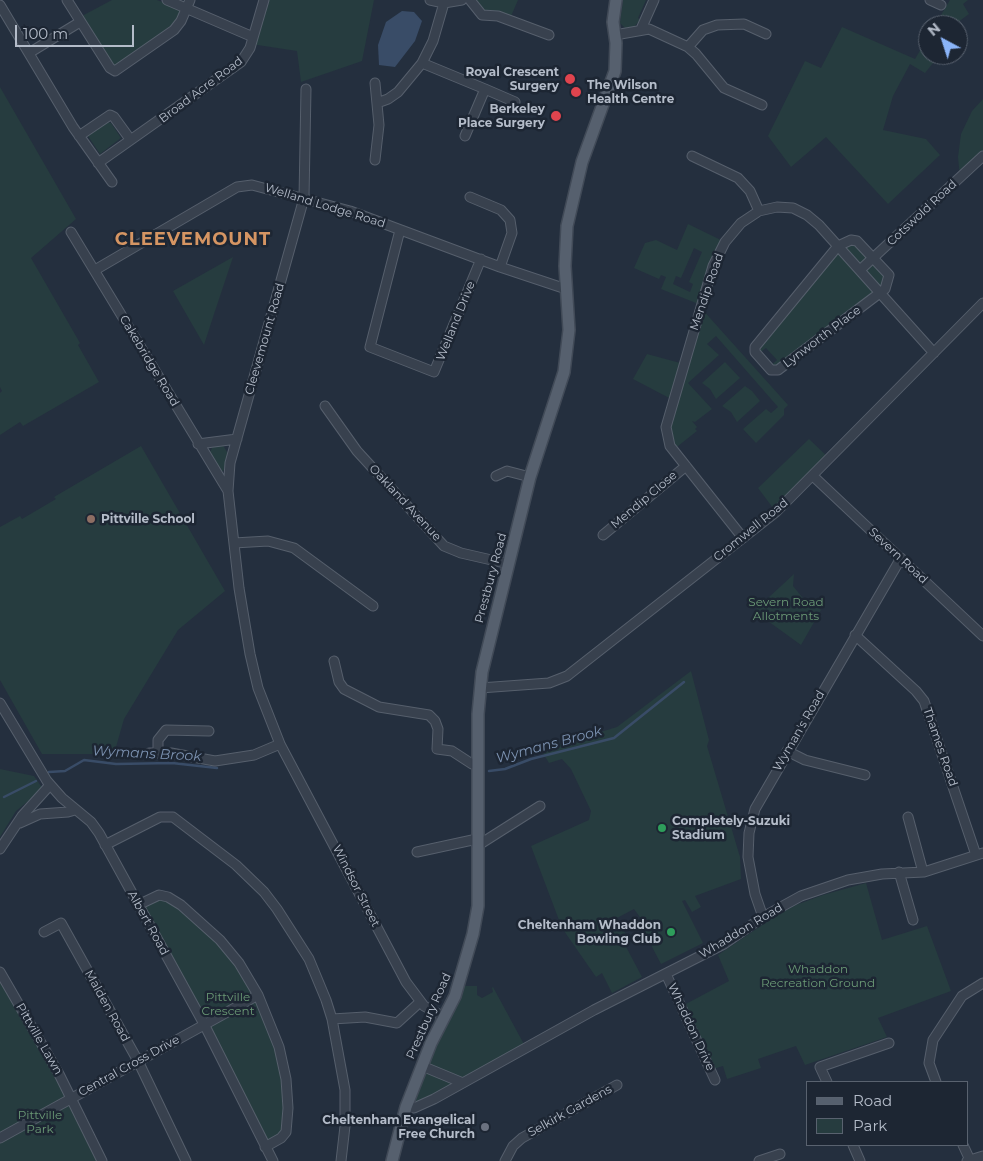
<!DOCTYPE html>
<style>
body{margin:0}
#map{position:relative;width:983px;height:1161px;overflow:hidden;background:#242f3e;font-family:Montserrat,sans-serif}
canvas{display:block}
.legend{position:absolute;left:806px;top:1081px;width:162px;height:65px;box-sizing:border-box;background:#1d2633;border:1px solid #59626f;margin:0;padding:6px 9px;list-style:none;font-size:15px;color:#b4bcc9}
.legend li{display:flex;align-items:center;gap:10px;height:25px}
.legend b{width:25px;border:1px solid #59626f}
.north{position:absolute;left:918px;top:15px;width:50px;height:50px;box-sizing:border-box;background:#1d2633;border:1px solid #59626f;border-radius:50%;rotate:320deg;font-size:14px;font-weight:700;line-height:20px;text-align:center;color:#b4bcc9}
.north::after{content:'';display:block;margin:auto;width:18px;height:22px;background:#8ab4f8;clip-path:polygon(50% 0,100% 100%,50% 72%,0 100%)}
.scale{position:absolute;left:15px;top:25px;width:119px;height:22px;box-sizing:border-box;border:2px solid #b4bcc9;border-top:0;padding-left:6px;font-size:15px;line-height:18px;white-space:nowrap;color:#b4bcc9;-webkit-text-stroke:4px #1d2633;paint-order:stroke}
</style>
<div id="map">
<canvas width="983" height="1161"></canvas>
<ul class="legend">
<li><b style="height:6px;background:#56606e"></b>Road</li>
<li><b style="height:14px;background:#263c3f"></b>Park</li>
</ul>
<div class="north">N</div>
<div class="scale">100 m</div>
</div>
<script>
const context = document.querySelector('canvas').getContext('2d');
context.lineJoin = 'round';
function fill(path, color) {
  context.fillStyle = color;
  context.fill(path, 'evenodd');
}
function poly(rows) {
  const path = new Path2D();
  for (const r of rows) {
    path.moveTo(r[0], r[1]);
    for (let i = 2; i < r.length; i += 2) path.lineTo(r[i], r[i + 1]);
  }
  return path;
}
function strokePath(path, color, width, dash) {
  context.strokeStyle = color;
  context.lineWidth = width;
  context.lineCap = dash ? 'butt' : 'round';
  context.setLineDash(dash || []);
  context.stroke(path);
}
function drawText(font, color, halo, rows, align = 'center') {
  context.font = font + ' Montserrat,sans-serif';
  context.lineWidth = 5;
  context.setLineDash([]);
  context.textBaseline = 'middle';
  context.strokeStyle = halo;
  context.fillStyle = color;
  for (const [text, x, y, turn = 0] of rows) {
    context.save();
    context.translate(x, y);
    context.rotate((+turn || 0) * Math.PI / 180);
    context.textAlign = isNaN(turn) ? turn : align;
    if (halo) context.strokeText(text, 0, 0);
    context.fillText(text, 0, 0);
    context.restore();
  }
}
fill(poly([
 [112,0,157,0,178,8,180,14,176,24,119,64,114,65,82,16],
 [266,0,374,0,362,61,301,82,297,51,251,44],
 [470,0,518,0,509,21,482,15],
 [623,0,646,0,638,18,640,20,633,28,625,28,620,23],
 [950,0,968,0,963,4,969,14,954,25,935,25],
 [842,27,915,59,928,37,928,55,949,55,944,62,933,63,925,73,910,64,893,96,883,130,926,139,940,155,888,204,826,137,791,167,768,136,805,61,821,68],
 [0,87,76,219,31,258,80,343,78,345,99,382,23,426,20,422,0,435,0,393,2,391,0,387],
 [983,99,983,156,960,178,958,157,961,134,972,111],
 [107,122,111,123,121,138,100,154,88,136],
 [688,224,725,242,701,305,661,289,666,277,661,275,659,279,634,268,645,243,656,240,677,250],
 [694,248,702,252,689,282,693,284,690,292,673,284,676,276,681,278],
 [857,241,888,281,778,370,769,367,777,360,766,348,758,354,755,347,838,246],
 [233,257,215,311,204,345,173,291],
 [701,308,788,405,784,409,784,415,756,443,743,429,766,409,771,413,778,407,716,336,707,344,719,355,688,383,712,409,695,422,692,421,697,427,695,429,697,431,673,450,669,442,673,400,633,379,647,354,684,364],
 [725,362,740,378,716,399,710,389,702,383],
 [745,386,752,391,760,401,737,422,731,412,722,406],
 [809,439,830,459,776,512,758,488],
 [223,445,228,454,224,470,221,472,210,452,213,446],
 [141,446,225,591,178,630,124,719,114,754,42,754,0,680,0,527,20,516,22,519,56,499,54,497],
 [794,574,793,586,811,608,816,604,821,610,801,645,754,611],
 [691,671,709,740,707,746,740,857,741,879,695,896,701,907,692,912,685,900,682,901,703,943,661,964,639,922,642,920,634,909,617,918,629,940,624,943,642,977,612,993,602,973,596,977,562,928,531,846,589,820,591,811,571,769,562,759,549,763,541,750,617,727],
 [0,769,34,776,43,789,16,811,0,837],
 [866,883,882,940,927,926,951,991,878,1018,887,1037,805,1065,796,1046,758,1059,761,1068,727,1079,723,1066,713,1069,684,1005,729,981,718,955,774,917,796,905,823,895],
 [168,897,239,963,279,1047,288,1128,265,1147,138,905],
 [0,973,102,1161,0,1161],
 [459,986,477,986,477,995,482,998,493,992,492,988,489,990,493,987,526,1048,463,1083,406,1107]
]), '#263c3f');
fill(poly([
 [402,11,414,12,422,21,415,41,395,67,379,65,378,45,386,22]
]), '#394c67');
strokePath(poly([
 [489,771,505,769,531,759,614,738,684,682],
 [49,772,65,771,84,760,116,764,172,763,217,768],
 [4,797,36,781]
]), '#394c67', 2.5);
const minor = poly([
 [67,0,110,68,115,71,174,30,181,21,190,0],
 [167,0,253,37],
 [430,0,444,3,462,0],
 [470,0,482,15,498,16,549,35],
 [930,0,941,5],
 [0,5,73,127,112,182],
 [641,29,654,0],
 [615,35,649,29,688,47,696,54,724,88,762,105],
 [688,47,703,30,717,25,744,24,766,34],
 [29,53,80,22],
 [422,63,485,89,465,136],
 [375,83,379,125,375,160],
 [306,89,304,198,230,463,228,491,239,588,250,654,258,688,280,744,406,982,424,1006,444,1017],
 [485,89,515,102],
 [377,103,388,99,398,92,422,63,433,41,444,3],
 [79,136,110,115,114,117,130,139],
 [692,156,738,178,750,191,759,211],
 [98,163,241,62,250,48,264,0],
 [470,197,501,210,510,220,512,233,500,267],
 [400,230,370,347,434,372,481,259],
 [71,232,228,491],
 [851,240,857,241,889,275,885,289,778,370,771,370,755,352,755,347,838,246,851,240],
 [95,270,237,187,252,185,350,211,500,267,566,289],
 [860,270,983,156],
 [325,406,357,451,444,546,461,553,509,564],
 [198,444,237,439],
 [496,476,507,471,530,477],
 [813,476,983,636],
 [603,535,686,466],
 [743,538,670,446,666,427,713,266,725,242,741,223,759,211,777,207,793,208,807,215,819,225,934,353],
 [234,543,268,541,294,548,373,606],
 [855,635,916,691,924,701,976,855],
 [334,661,339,682,344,689,379,707,429,715,435,721,438,729,437,749,452,751,472,764,478,764],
 [480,688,549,683,567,676,776,512,983,303],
 [0,703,47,781,62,798,91,822,99,833,204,1024,273,1161],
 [787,751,805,760,865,775],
 [149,753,171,753,215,761,254,755,280,744],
 [158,753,158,740,166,730,209,731],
 [908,817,923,872],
 [20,823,40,814,68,812,75,810],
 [105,845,160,817,173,817,236,865,264,892,277,909,309,959,326,1000,332,1019,345,1090,345,1126,341,1161],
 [477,846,540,806],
 [0,849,22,816,50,785],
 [417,852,477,839],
 [899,872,913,920],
 [138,905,159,895,168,897,181,905,220,940,239,963,258,995,279,1047,286,1079,288,1108,286,1132,281,1138,265,1147],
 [763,917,755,894,748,857,749,833,755,809,901,558],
 [44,932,61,923,138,1061,186,1161],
 [0,972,59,1074,102,1161],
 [666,974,715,1080],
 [332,1019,365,1017,397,1023,420,1002],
 [422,1066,463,1083],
 [827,1082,820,1067,889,1043],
 [936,1082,929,1063,933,1040,962,996,983,983],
 [406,1107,414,1108,434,1099,594,1010,724,944,763,917,801,896,848,880,882,874,924,872,983,853],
 [0,1138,258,995],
 [853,1145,860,1161],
 [963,1145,970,1160],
 [505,1161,513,1146,522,1138,617,1085],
 [759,1161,780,1154],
 [967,1161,983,1156]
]);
const major = poly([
 [392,1161,406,1107,431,1043,455,996,473,934,478,906,478,714,482,672,530,477,564,372,569,330,565,266,567,226,582,162,615,71,616,43,613,22,616,0]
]);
strokePath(minor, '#565f6c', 11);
strokePath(major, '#414a57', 14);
strokePath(minor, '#38414e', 9);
strokePath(major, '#56606e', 11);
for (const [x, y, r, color] of [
 [570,79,6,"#e0444e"],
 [576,92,6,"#e0444e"],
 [556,116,6,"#e0444e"],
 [91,519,5,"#8d6e63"],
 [662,828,5,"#2e9e5b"],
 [671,932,5,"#2e9e5b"],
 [485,1127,5,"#6b7280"]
]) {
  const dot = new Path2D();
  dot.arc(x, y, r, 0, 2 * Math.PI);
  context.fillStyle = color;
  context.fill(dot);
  strokePath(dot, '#1d2633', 2);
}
drawText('bold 12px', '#b4bcc9', '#1d2633', [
 ["Royal Crescent",559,72],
 ["Surgery",559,86],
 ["The Wilson",587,85,"left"],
 ["Health Centre",587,99,"left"],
 ["Berkeley",545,109],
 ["Place Surgery",545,123],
 ["Pittville School",101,519,"left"],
 ["Completely-Suzuki",672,821,"left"],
 ["Stadium",672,835,"left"],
 ["Cheltenham Whaddon",661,925],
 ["Bowling Club",661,939],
 ["Cheltenham Evangelical",475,1120],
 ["Free Church",475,1134]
], 'right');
drawText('12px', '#b4bcc9', '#1d2633', [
 ["Broad Acre Road",201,90,-37],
 ["Welland Lodge Road",325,206,17],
 ["Cotswold Road",922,213,-43],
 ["Mendip Road",707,292,-71],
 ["Welland Drive",456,321,-68],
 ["Lynworth Place",822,337,-37],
 ["Cleevemount Road",265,339,-74],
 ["Cakebridge Road",149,361,59],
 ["Mendip Close",644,500,-40],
 ["Oakland Avenue",405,503,47],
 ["Cromwell Road",751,530,-39],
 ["Severn Road",898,556,43],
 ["Prestbury Road",491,578,-75],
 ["Wyman's Road",799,731,-60],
 ["Thames Road",940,747,71],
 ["Windsor Street",356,886,63],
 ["Albert Road",148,923,61],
 ["Whaddon Road",741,931,-31],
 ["Malden Road",107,1006,61],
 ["Prestbury Road",429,1016,-66],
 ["Whaddon Drive",691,1027,65],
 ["Pittville Lawn",39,1039,60],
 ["Central Cross Drive",129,1066,-29],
 ["Selkirk Gardens",570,1111,-29]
]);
drawText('12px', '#6b9a76', '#1d2633', [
 ["Severn Road",786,602],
 ["Allotments",786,616],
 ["Whaddon",818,969],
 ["Recreation Ground",818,983],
 ["Pittville",228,997],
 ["Crescent",228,1011],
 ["Pittville",40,1115],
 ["Park",40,1129]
]);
drawText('italic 14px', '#7c92b1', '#1d2633', [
 ["Wymans Brook",549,745,-15],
 ["Wymans Brook",147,754,3]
]);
context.letterSpacing = '1px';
drawText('bold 18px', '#d59563', '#1d2633', [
 ["CLEEVEMOUNT",193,240]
]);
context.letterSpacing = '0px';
</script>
